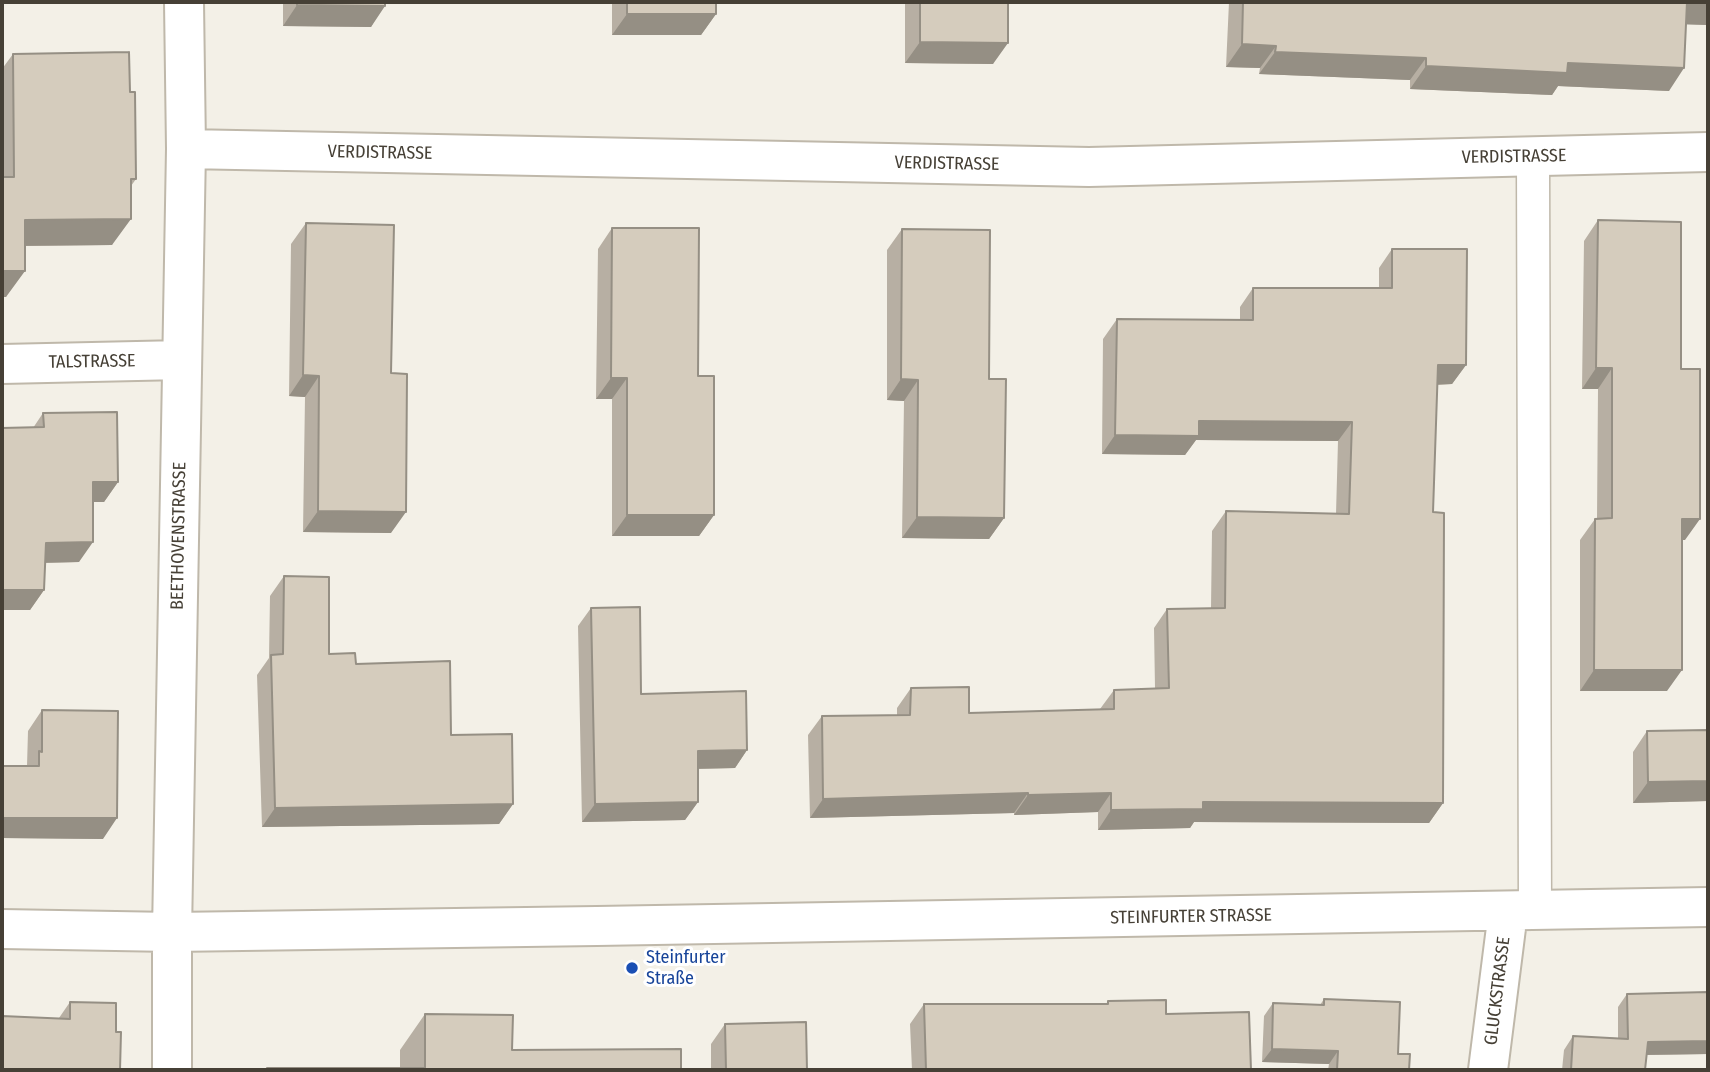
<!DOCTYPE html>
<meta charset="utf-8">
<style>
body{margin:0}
#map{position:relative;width:1710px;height:1072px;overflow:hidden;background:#f3f0e7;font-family:"Fira Sans Condensed",sans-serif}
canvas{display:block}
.frame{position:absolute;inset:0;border:4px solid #464036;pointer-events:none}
</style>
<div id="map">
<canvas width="1710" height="1072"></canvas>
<div class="frame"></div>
</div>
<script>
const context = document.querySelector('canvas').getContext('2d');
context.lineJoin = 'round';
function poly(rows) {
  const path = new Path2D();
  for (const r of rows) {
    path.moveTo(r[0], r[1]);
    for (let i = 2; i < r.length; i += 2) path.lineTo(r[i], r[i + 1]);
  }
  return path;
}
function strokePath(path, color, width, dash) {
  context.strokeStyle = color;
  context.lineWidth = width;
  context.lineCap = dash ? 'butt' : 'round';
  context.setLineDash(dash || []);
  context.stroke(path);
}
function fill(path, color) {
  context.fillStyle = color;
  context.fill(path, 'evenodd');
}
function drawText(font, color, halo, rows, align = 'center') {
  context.font = font + ' "Fira Sans Condensed",sans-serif';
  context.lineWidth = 6;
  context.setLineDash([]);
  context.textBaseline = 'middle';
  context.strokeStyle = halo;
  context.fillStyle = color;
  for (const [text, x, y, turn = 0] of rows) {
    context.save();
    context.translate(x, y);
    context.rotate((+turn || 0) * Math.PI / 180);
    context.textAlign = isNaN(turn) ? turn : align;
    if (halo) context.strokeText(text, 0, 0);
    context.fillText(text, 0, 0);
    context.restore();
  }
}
const lane = poly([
 [1533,157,1535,911]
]);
const street = poly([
 [186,149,1089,167,1708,152],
 [2,364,182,360],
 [2,929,172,932,597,926,1708,907],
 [172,1070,172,932,186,149,184,2],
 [1488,1070,1508,912]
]);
strokePath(lane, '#bfb8aa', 35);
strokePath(street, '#bfb8aa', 42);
strokePath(lane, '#fff', 32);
strokePath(street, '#fff', 38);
fill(poly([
 [283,2,385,2,371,27,283,26],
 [612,2,716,2,716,14,701,35,612,35],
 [905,2,1008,2,993,64,905,63],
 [1229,2,1708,2,1708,25,1686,24,1669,91,1558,86,1552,95,1410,89,1410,80,1259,74,1260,68,1226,67],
 [13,54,130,92,136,179,131,186,112,245,25,246,6,297,2,297,2,69],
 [1598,220,1681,369,1685,540,1682,540,1667,691,1580,691,1580,540,1595,519,1597,519,1598,389,1582,389,1584,241],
 [306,223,391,373,391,533,303,532,305,397,289,396,291,244],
 [612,228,698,376,714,515,699,536,612,536,612,399,596,399,598,249],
 [902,229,989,379,1004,518,989,539,902,538,904,401,887,400,887,250],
 [1392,249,1466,365,1452,384,1437,385,1433,512,1443,803,1429,823,1194,822,1190,828,1098,830,1098,812,1014,815,1014,813,810,818,808,735,822,716,897,715,897,708,911,688,969,713,1100,709,1114,690,1155,688,1154,628,1167,609,1211,608,1212,531,1226,511,1336,514,1338,441,1196,440,1185,455,1102,454,1103,339,1117,319,1240,320,1240,307,1253,288,1379,288,1379,268],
 [43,413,118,482,104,502,93,502,79,562,45,563,44,590,30,610,2,610,2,428,33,428],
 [284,576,329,654,356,664,451,735,513,804,499,824,262,827,257,675,269,658,270,596],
 [591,608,641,694,747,750,735,768,698,769,698,802,685,820,582,822,578,626],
 [42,710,103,839,2,838,2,766,27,766,28,731],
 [1708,730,1708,801,1633,803,1633,752,1647,731],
 [1708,992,1708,1054,1647,1055,1645,1070,1562,1070,1564,1050,1573,1036,1618,1038,1618,1007,1627,994],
 [1324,999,1398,1054,1409,1070,1328,1070,1329,1064,1262,1062,1264,1016,1273,1003,1320,1005],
 [1108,1001,1166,1014,1251,1070,912,1070,910,1024,924,1004,1106,1004],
 [70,1002,116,1032,59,1018],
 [425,1014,512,1050,681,1070,265,1070,267,1068,400,1068,400,1050],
 [725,1024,807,1070,711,1070,711,1044]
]), '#b7afa3');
fill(poly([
 [1687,2,1708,2,1708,25,1672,24],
 [297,5,385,6,371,27,283,26],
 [627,14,716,14,701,35,612,35],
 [920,42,1008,43,993,64,905,63],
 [1242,44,1276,46,1260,68,1226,67],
 [1275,52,1426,58,1410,80,1259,74],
 [1568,63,1684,68,1669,91,1558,86,1552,95,1410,89,1426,66],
 [131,219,112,245,6,246,25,220],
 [2,271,25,271,6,297,2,297],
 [1438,365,1466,365,1452,384,1424,385],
 [1596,368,1612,368,1598,389,1582,389],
 [303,375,319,376,305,397,289,396],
 [611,378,627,378,612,399,596,399],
 [901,379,918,380,904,401,887,400],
 [1199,421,1352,422,1338,441,1196,440,1185,455,1102,454,1115,435],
 [93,482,118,482,104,502,79,502],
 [318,511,406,512,391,533,303,532],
 [627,515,714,515,699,536,612,536],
 [917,517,1004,518,989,539,902,538],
 [1682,519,1700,519,1685,540,1668,540],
 [93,542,79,562,32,563,46,543],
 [2,590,44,590,30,610,2,610],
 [1594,670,1682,670,1667,691,1580,691],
 [747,750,735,768,685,769,698,751],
 [1708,781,1708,801,1633,803,1648,782],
 [1028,793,1014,813,810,818,823,799],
 [1111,793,1098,812,1014,815,1028,795],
 [698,802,685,820,582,822,595,804],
 [1203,802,1443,803,1429,823,1194,822,1190,828,1098,830,1111,810],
 [513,804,499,824,262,827,275,808],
 [2,818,117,818,103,839,2,838],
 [1708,1041,1708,1054,1639,1055,1648,1042],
 [1272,1049,1338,1051,1329,1064,1262,1062]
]), '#958f84');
const building = poly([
 [297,2,385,2,385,6,297,5,297,2],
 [627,2,716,2,716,14,627,14,627,2],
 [920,2,1008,2,1008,43,920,42,920,2],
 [1243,2,1687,2,1684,68,1568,63,1567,73,1426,66,1426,58,1275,52,1276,46,1242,44,1243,2],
 [129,52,130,92,135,92,136,179,131,179,131,219,25,220,25,271,2,271,2,177,14,177,13,54,129,52],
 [1598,220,1681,222,1681,369,1700,369,1700,519,1682,519,1682,670,1594,670,1595,519,1612,518,1612,368,1596,368,1598,220],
 [306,223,394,225,391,373,407,374,406,512,318,511,319,376,303,375,306,223],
 [612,228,699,228,698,376,714,376,714,515,627,515,627,378,611,378,612,228],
 [902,229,990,230,989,379,1006,379,1004,518,917,517,918,380,901,379,902,229],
 [1392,249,1467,249,1466,365,1438,365,1433,512,1444,513,1443,803,1203,802,1203,809,1111,810,1111,793,1028,795,1028,793,823,799,822,716,910,715,911,688,969,687,969,713,1114,709,1114,690,1169,688,1167,609,1225,608,1226,511,1349,514,1352,422,1199,421,1199,436,1115,435,1117,319,1253,320,1253,288,1392,288,1392,249],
 [117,412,118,482,93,482,93,542,46,543,44,590,2,590,2,428,44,427,43,413,117,412],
 [284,576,329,577,329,654,355,653,356,664,450,661,451,735,512,734,513,804,275,808,271,655,283,654,284,576],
 [640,607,641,694,746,691,747,750,698,751,698,802,595,804,591,608,640,607],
 [42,710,118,711,117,818,2,818,2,766,39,766,39,751,42,752,42,710],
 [1708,730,1708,781,1648,782,1647,731,1708,730],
 [1708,992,1708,1041,1648,1042,1645,1070,1571,1070,1573,1036,1628,1039,1627,994,1708,992],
 [1324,999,1400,1002,1398,1054,1410,1054,1409,1070,1337,1070,1338,1051,1272,1049,1273,1003,1324,1005,1324,999],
 [1166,1000,1166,1014,1249,1012,1251,1070,926,1070,924,1004,1108,1004,1108,1001,1166,1000],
 [70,1002,116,1003,116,1032,121,1032,120,1070,2,1070,2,1016,70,1019,70,1002],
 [425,1014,513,1015,512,1050,681,1049,681,1070,267,1070,267,1068,425,1068,425,1014],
 [806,1022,807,1070,726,1070,725,1024,806,1022]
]);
fill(building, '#d5ccbd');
strokePath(building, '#958f84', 2);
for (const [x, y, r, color] of [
 [632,968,7,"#1a4fb4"]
]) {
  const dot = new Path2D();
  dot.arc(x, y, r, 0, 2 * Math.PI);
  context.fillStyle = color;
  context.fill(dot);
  strokePath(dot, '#fff', 2.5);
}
drawText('18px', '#464036', '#fff', [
 ["VERDISTRASSE",380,153,1],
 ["VERDISTRASSE",1514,157,-1],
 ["VERDISTRASSE",947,164,1],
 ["TALSTRASSE",92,362,-1],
 ["BEETHOVENSTRASSE",179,536,-89],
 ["STEINFURTER STRASSE",1191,917,-1],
 ["GLUCKSTRASSE",1498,991,-83]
]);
drawText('18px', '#164399', '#fff', [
 ["Steinfurter",646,958],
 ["Straße",646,979]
], 'left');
</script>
